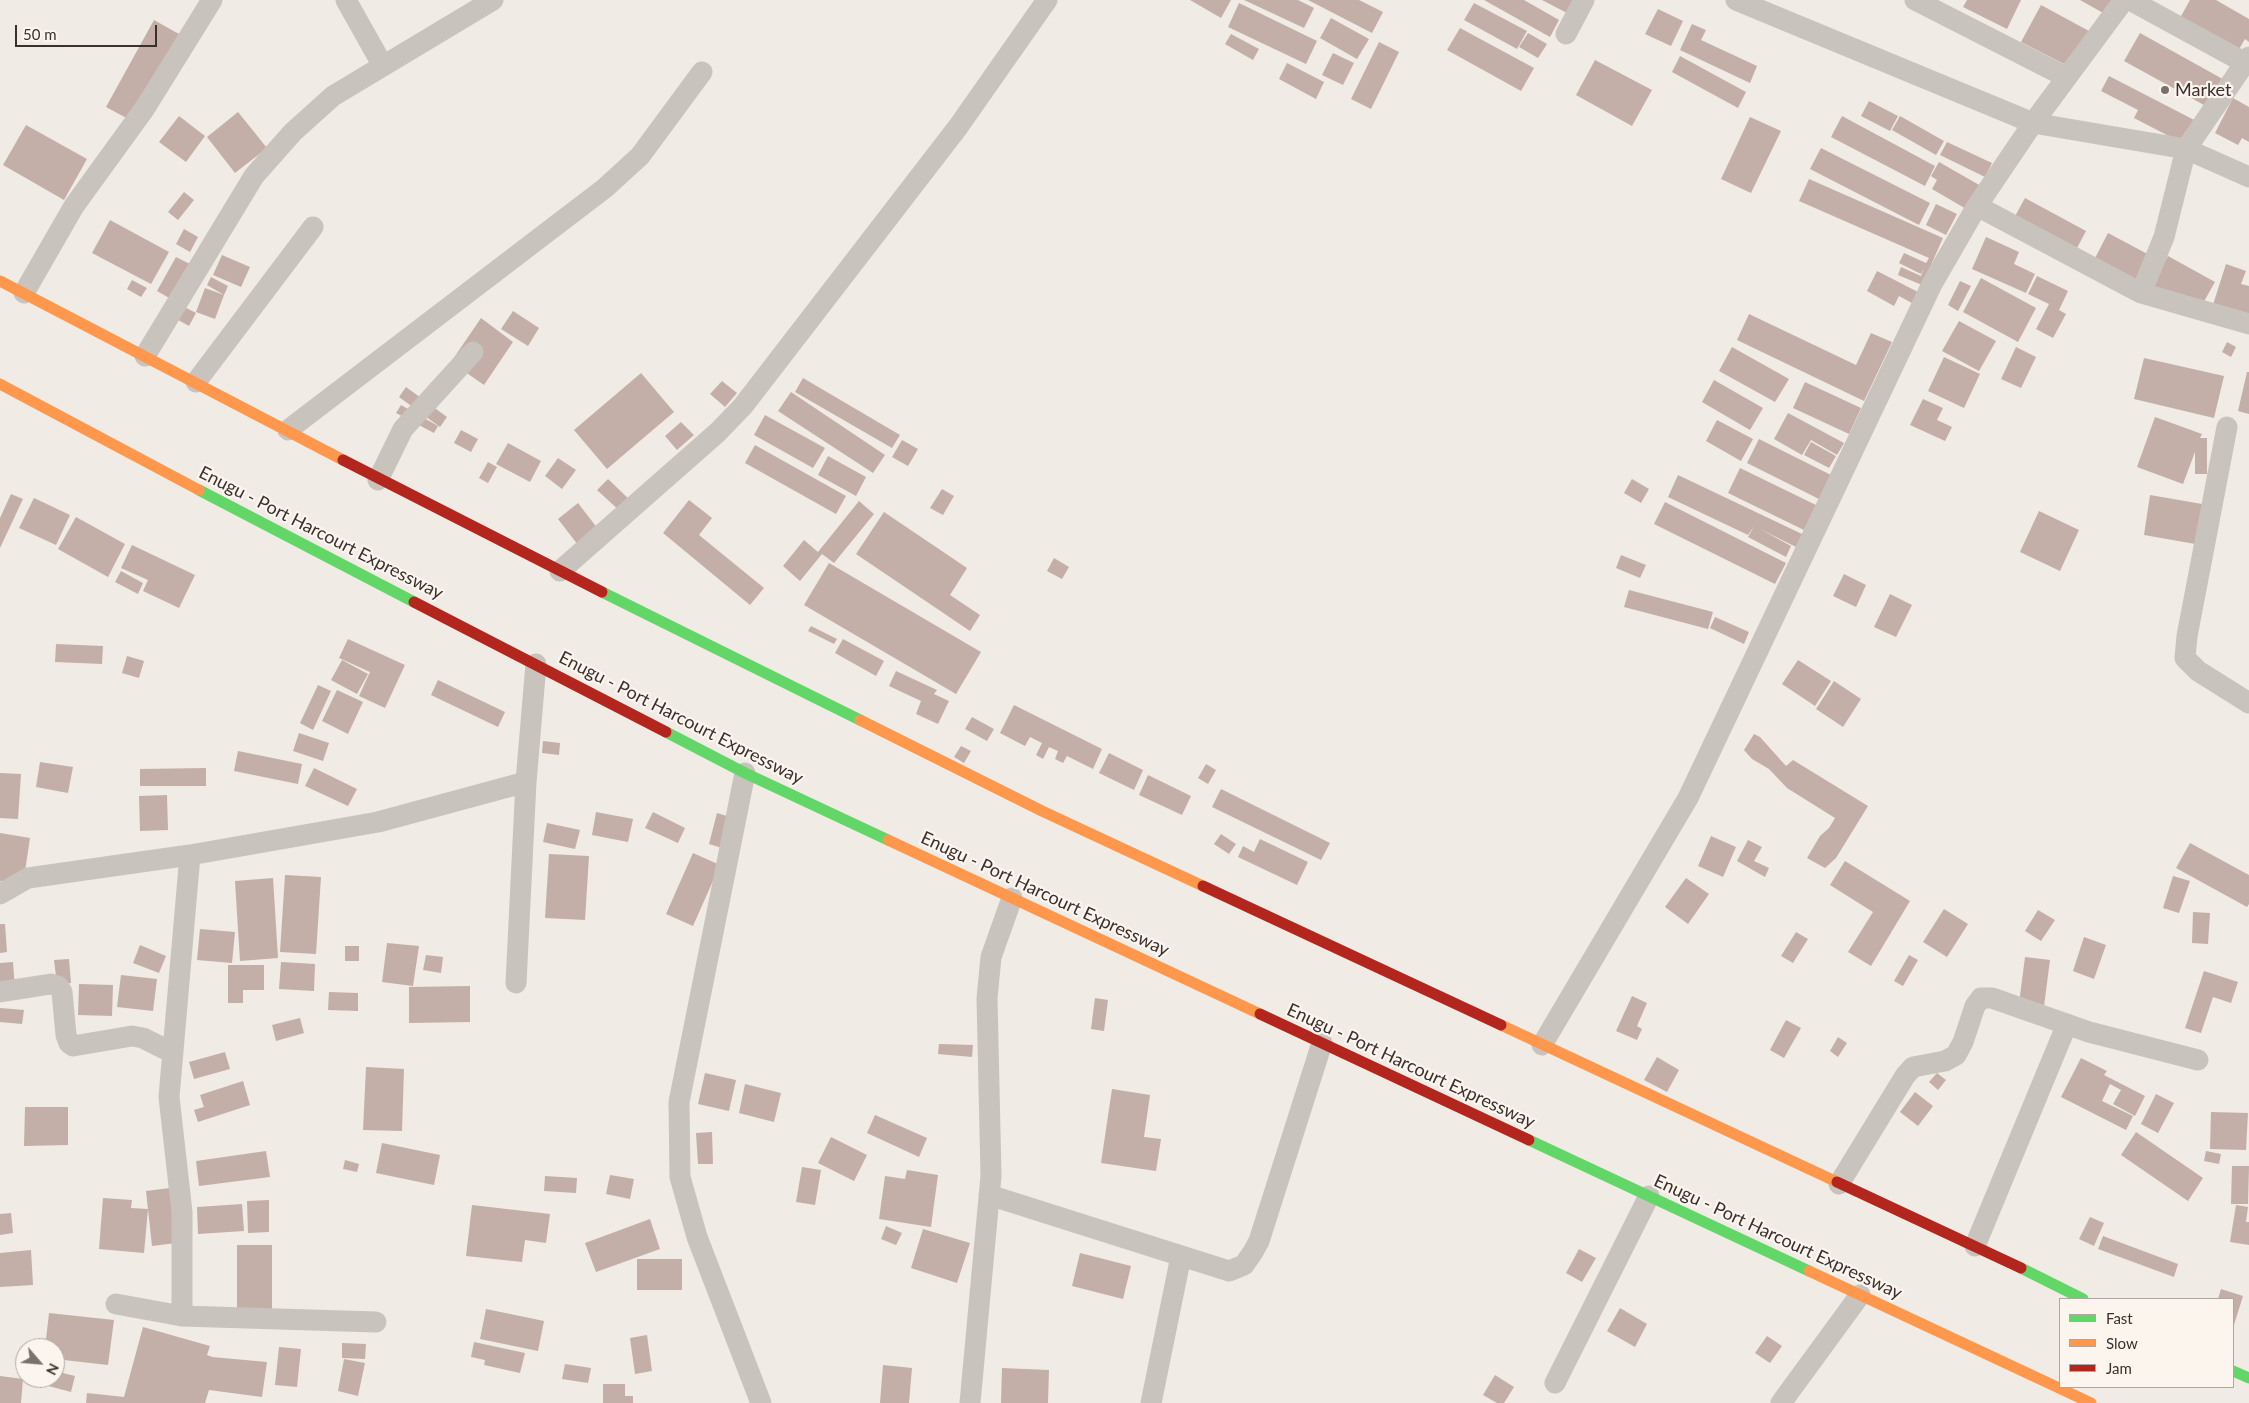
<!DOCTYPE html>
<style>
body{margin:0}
#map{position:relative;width:2249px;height:1403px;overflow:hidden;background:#f0ebe5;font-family:Lato,sans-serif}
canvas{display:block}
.legend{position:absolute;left:2059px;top:1298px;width:175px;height:90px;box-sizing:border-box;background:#fbf5ee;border:1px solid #aea6a0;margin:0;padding:6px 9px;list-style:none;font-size:15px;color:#3b302b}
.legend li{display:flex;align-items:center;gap:10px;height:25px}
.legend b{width:25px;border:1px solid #aea6a0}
.north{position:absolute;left:15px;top:1338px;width:50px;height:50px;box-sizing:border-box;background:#fbf5ee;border:1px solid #aea6a0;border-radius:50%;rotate:117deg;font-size:14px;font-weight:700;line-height:20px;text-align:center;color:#3b302b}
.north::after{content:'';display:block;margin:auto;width:18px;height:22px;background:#7a716c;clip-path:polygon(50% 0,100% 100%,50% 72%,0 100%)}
.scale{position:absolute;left:15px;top:25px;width:142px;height:22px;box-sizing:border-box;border:2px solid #3b302b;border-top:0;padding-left:6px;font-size:15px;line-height:18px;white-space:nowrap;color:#3b302b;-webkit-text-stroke:4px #fbf5ee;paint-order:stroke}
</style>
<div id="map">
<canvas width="2249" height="1403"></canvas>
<ul class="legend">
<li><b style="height:6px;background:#63d668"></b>Fast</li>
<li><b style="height:6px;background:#ff974d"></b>Slow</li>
<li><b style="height:6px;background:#b3261e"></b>Jam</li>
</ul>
<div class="north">N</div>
<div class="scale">50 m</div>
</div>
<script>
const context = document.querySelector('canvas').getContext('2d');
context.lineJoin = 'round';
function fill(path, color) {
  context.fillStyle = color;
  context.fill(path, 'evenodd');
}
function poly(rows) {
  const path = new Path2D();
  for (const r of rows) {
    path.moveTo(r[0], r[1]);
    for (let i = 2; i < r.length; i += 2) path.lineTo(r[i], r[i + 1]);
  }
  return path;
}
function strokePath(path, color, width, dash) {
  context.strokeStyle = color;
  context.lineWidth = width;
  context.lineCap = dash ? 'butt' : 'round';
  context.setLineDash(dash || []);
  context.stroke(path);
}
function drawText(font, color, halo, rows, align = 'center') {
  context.font = font + ' Lato,sans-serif';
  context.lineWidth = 4.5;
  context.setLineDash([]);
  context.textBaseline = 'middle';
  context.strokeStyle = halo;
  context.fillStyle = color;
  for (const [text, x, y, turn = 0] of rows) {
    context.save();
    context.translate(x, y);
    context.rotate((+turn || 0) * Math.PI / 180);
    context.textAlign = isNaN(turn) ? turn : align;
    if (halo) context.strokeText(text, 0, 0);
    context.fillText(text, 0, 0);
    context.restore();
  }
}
fill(poly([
 [1190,0,1231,0,1221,18],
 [1244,0,1298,0,1314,8,1304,28],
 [1308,0,1359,0,1383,12,1372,33],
 [1484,0,1524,0,1559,20,1550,37],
 [1542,0,1574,0,1567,13],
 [1967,0,2021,0,2007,29,1963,7],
 [2080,0,2113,0,2105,14],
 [2190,0,2216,0,2249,19,2249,42,2245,39,2238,51,2180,18],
 [1239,3,1317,41,1306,64,1228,27],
 [1474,3,1527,31,1517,49,1464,20],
 [2041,5,2089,31,2070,67,2021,42],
 [1658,9,1683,21,1671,46,1645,34],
 [1331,18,1369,39,1357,59,1320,38],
 [154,20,179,34,132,121,106,107],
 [1692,24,1706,30,1701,40,1757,66,1750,83,1680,50],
 [1460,28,1534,68,1521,91,1447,50],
 [1528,33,1547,44,1538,58,1519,47],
 [2140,33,2228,82,2213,110,2124,61],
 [1231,34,1259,49,1253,60,1225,44],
 [1379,42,1399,52,1371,109,1351,99],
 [1333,53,1354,63,1343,85,1322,75],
 [1680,56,1746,92,1738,108,1672,72],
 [1595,60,1652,90,1632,126,1576,95],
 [1287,63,1324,82,1316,99,1279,79],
 [2109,76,2200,123,2188,146,2134,118,2138,110,2101,91],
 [2233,98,2249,107,2249,142,2242,138,2238,145,2215,133],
 [1869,101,1898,116,1890,131,1861,116],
 [238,112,267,148,235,173,207,137],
 [179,116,205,136,186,162,159,142],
 [1842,116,1935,166,1925,186,1831,137],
 [1900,116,1944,141,1936,155,1892,130],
 [1750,117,1781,131,1751,193,1721,179],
 [26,125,87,159,64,200,3,165],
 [1947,142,1992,163,1985,177,1940,155],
 [1821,148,1930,203,1919,225,1810,169],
 [1939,162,1981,186,1968,210,1932,189,1937,180,1931,176],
 [1809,179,1943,238,1922,285,1898,275,1901,267,1921,276,1924,267,1921,274,1899,263,1904,253,1926,263,1929,258,1799,201],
 [184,192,194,200,178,220,168,212],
 [2025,198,2086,231,2069,263,2008,229],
 [1936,204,1957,214,1946,235,1926,225],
 [110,220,169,252,151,284,92,253],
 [184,229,198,237,190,252,176,244],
 [2108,233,2155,258,2138,289,2092,264],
 [1986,237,2019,252,2014,264,2035,274,2026,293,1972,269],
 [222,255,250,267,241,287,213,275],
 [2168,256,2215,282,2198,312,2151,286],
 [176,257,190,264,171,299,157,291],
 [2226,264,2246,271,2241,284,2249,286,2249,327,2210,314],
 [1877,271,1918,292,1912,303,1899,296,1894,306,1867,291],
 [2037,276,2068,291,2059,310,2066,314,2053,338,2036,329,2049,304,2028,294],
 [211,277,228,286,224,295,207,285],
 [1981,278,2036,308,2018,342,1963,312],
 [132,280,147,288,141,297,127,289],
 [1960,281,1971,286,1958,311,1948,305],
 [205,288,224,295,215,319,196,312],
 [171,300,196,313,189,326,164,312],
 [513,311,539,328,528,346,501,329],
 [1749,314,1856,365,1871,333,1892,342,1864,401,1737,340],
 [481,318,513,342,484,385,451,362],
 [1959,321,1996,341,1979,371,1942,351],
 [2227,342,2236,347,2231,357,2222,352],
 [1732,347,1789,379,1775,402,1719,371],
 [2016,347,2036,357,2021,388,2001,379],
 [1944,357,1980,374,1964,408,1928,391],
 [2144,358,2224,376,2214,418,2134,399],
 [2247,372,2249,372,2249,414,2238,411],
 [641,373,674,412,607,469,574,430],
 [803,378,900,435,892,448,795,392],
 [1714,380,1763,408,1750,430,1702,402],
 [722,381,737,393,725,407,710,394],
 [1805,382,1861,408,1849,434,1793,408],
 [406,387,447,417,440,427,399,397],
 [791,392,885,455,873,473,778,411],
 [1923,399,1943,408,1937,420,1952,427,1945,441,1910,425],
 [401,405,438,426,434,433,396,413],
 [1788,413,1844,443,1837,455,1811,440,1802,455,1774,439],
 [765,415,825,448,813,468,754,435],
 [2155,417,2202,434,2200,438,2207,438,2207,474,2195,474,2195,452,2183,484,2137,467],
 [1717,420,1753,439,1741,461,1706,441],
 [681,422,694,435,677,450,665,436],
 [461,430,478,439,471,452,454,443],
 [1759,439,1831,475,1819,499,1747,463],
 [902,440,918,449,908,466,892,457],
 [1811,442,1836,456,1829,468,1804,455],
 [508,443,541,461,530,482,496,464],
 [755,445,846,496,836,514,745,463],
 [828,456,866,477,856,496,818,475],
 [558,458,576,470,562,489,545,476],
 [488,462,497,467,488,483,479,478],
 [1740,468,1816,505,1804,530,1728,493],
 [1678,475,1802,534,1796,547,1760,529,1791,546,1786,557,1748,537,1754,526,1748,535,1668,497],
 [608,479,632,502,622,513,597,490],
 [1632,479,1649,489,1641,503,1624,493],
 [942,489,954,496,943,515,930,508],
 [11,494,23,499,0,548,0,518],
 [2150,495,2208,505,2201,545,2144,535],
 [34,498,70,515,56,545,19,528],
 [689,500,712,518,699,535,764,588,750,605,663,533],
 [859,501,874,514,834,563,822,554,800,581,783,566,804,540,818,552],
 [1665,502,1786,563,1775,584,1654,524],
 [578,503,598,529,578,545,558,519],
 [2039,511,2079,530,2060,571,2020,552],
 [884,512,967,568,950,595,980,615,970,631,856,554],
 [76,517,125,544,108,577,58,549],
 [132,545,195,575,179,608,143,591,148,580,121,568],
 [1621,555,1646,565,1640,578,1616,568],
 [1054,558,1069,567,1062,579,1047,571],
 [829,563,981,652,956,694,804,605],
 [121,571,143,583,138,594,115,582],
 [1844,574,1866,585,1856,607,1833,596],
 [1629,590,1713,612,1708,629,1624,607],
 [1890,594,1912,605,1896,637,1874,627],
 [1715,617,1749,632,1744,644,1710,628],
 [811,626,837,639,834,644,808,631],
 [348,639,405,665,385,708,359,696,370,672,339,658],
 [843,639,884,661,876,676,835,653],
 [56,644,103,646,102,664,55,662],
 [127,656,144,661,139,678,122,673],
 [342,660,368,674,357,694,331,680],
 [1798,660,1831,681,1815,706,1782,684],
 [896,671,937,690,934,694,949,701,938,724,916,714,921,701,889,686],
 [438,680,505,712,498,727,431,695],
 [1834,681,1861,699,1843,727,1816,709],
 [318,685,331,691,313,730,300,723],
 [337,690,363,702,348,734,322,721],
 [1014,705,1102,749,1093,769,1067,756,1063,763,1055,759,1058,751,1049,747,1043,759,1036,755,1042,743,1030,737,1025,746,1000,733],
 [972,717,994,729,987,741,965,729],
 [299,733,329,743,323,761,293,751],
 [1754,734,1760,737,1786,766,1793,760,1868,806,1836,858,1825,868,1807,858,1820,836,1829,828,1835,818,1787,788,1769,769,1752,759,1744,750],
 [543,741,560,743,559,755,542,753],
 [961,746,971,751,964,763,954,757],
 [238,751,302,764,298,784,234,771],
 [1109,753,1143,770,1134,790,1099,773],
 [40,762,73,767,68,793,36,787],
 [1206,764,1216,770,1208,784,1198,778],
 [206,768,206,786,140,786,140,769],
 [314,768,357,789,348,806,305,786],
 [0,773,21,774,18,819,0,818],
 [1148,775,1191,796,1182,815,1139,795],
 [1221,789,1330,843,1321,860,1212,807],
 [167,795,168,830,140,831,139,796],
 [596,812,633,819,628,842,592,835],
 [653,812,685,828,678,843,645,828],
 [717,813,734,818,725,849,709,844],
 [547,823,580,830,575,849,543,842],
 [0,833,30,838,23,885,0,881],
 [1221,834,1236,844,1229,854,1214,844],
 [1711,836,1736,847,1723,877,1698,866],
 [1260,839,1308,862,1297,885,1238,857,1243,846,1254,852],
 [1748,840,1762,847,1754,861,1769,868,1765,877,1737,861],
 [2190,843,2249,875,2249,904,2247,907,2176,868],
 [693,853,720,865,693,926,666,914],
 [549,854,589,856,585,920,545,918],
 [1845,861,1910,901,1871,966,1848,952,1873,912,1830,885],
 [285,875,321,877,316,954,280,952],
 [2173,876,2190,881,2179,913,2163,908],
 [273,878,278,958,240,961,235,881],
 [1686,878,1709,894,1688,924,1665,907],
 [1944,909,1968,924,1947,957,1923,942],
 [2038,910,2055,920,2041,941,2025,931],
 [2193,912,2210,913,2208,944,2192,943],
 [0,924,5,924,7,952,0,953],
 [200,929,235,932,232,963,197,960],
 [1796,932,1808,939,1793,963,1781,956],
 [2084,937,2106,945,2094,979,2073,971],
 [387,943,419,946,413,986,382,982],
 [140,945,166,956,159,973,133,963],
 [345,946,359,946,359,961,345,961],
 [426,955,443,957,441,973,423,970],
 [1909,955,1918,960,1903,986,1894,981],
 [2025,957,2050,960,2043,1014,2018,1011],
 [69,959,71,983,57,985,54,960],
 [13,962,15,990,0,992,0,963],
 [281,962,315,964,314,991,279,989],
 [228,965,264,965,264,990,243,990,243,1003,228,1003],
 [2204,971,2238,982,2231,1003,2213,997,2201,1033,2185,1028],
 [121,975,157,979,153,1011,117,1007],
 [79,984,113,985,112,1016,78,1015],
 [470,986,470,1022,409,1023,409,987],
 [329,992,358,993,358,1011,328,1010],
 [1632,996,1647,1003,1637,1026,1642,1029,1637,1040,1616,1031],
 [1095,998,1108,1000,1104,1031,1091,1029],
 [0,1008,24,1010,22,1024,0,1022],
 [300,1018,304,1033,276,1041,272,1025],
 [1786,1020,1801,1028,1784,1058,1770,1050],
 [1838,1037,1847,1043,1838,1057,1830,1051],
 [939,1044,973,1045,972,1057,938,1054],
 [225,1052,230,1069,194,1079,189,1062],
 [1657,1057,1679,1070,1667,1092,1644,1080],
 [2081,1058,2107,1071,2104,1075,2145,1096,2135,1116,2113,1104,2121,1090,2110,1084,2102,1101,2133,1116,2126,1130,2061,1097],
 [366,1067,404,1069,402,1131,363,1130],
 [705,1073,736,1080,729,1111,698,1104],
 [1937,1073,1946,1080,1938,1090,1929,1082],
 [243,1081,250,1105,198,1122,194,1110,204,1107,200,1095],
 [745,1084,781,1093,774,1122,739,1113],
 [1112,1089,1150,1095,1144,1137,1161,1139,1156,1171,1101,1163],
 [1915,1092,1933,1106,1918,1126,1900,1112],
 [2156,1094,2174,1103,2158,1133,2141,1124],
 [25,1107,68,1107,68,1145,24,1146],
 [2211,1112,2248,1113,2246,1150,2210,1149],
 [875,1115,927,1138,919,1157,867,1133],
 [712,1132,713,1164,698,1164,696,1133],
 [2136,1132,2203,1178,2188,1201,2121,1155],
 [831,1137,867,1155,854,1181,818,1163],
 [382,1143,440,1155,434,1185,376,1173],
 [266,1151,270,1177,199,1186,196,1161],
 [2206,1151,2221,1154,2219,1164,2204,1161],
 [345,1160,359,1164,357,1172,343,1169],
 [2232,1166,2249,1166,2248,1204,2231,1204],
 [802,1167,821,1170,815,1205,796,1202],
 [907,1170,938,1175,931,1227,879,1219,885,1176,905,1179],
 [610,1175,634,1179,630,1199,606,1194],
 [545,1176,577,1178,576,1193,544,1191],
 [178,1187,184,1242,152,1246,146,1191],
 [103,1198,132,1200,131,1208,148,1209,144,1253,99,1249],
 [269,1200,269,1232,248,1233,247,1201],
 [242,1204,244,1231,198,1234,197,1207],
 [472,1205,550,1214,546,1243,525,1240,522,1262,466,1256],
 [2236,1205,2248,1207,2246,1222,2249,1222,2249,1245,2230,1242],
 [11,1213,13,1233,0,1235,0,1214],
 [2090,1217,2104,1223,2094,1246,2079,1239],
 [650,1219,660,1249,596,1272,585,1243],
 [886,1226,902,1233,896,1245,881,1239],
 [923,1229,970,1243,957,1283,911,1268],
 [2103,1236,2178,1264,2174,1277,2098,1249],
 [237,1245,272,1245,272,1322,237,1322],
 [1579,1249,1596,1258,1582,1282,1566,1273],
 [31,1250,33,1285,0,1287,0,1253],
 [1080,1253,1131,1266,1123,1299,1072,1286],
 [637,1259,682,1259,682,1290,637,1290],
 [2221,1289,2243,1296,2233,1328,2233,1299,2218,1299],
 [1620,1308,1647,1324,1635,1347,1607,1331],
 [486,1309,544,1321,538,1351,480,1339],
 [49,1313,114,1320,108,1365,55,1359,55,1348,45,1348],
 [143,1327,210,1346,207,1355,212,1357,267,1362,262,1397,209,1390,205,1403,86,1403,87,1393,124,1397],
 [647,1335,652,1371,635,1374,630,1338],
 [1767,1336,1782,1346,1770,1363,1755,1353],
 [474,1342,525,1353,520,1373,484,1365,485,1360,471,1357],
 [342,1343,366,1344,365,1359,342,1358],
 [279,1347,301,1349,297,1387,275,1385],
 [344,1359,365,1363,358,1396,338,1391],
 [565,1364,591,1368,588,1383,562,1379],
 [883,1365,912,1368,909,1403,880,1403],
 [1002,1368,1049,1370,1048,1403,1001,1403],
 [55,1371,75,1376,71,1392,45,1385,47,1378,55,1378],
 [1495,1375,1514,1387,1504,1403,1497,1403,1483,1395],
 [0,1376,23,1379,21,1403,0,1403],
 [603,1384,625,1384,625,1396,633,1396,633,1403,603,1403]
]), '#c3afa7');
strokePath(poly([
 [346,0,383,66],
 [1736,0,2033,123,2186,149,2249,177],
 [1915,0,2066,77],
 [2130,0,2249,65],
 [1566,34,1584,0],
 [1977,206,2141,293,2249,324],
 [24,293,74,206,145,108,212,0],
 [2141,293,2164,237,2186,149,2249,57],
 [145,356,254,176,293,132,333,96,493,0],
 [196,382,313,227],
 [2227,427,2187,636,2185,658,2198,671,2249,703],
 [288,430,605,188,640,156,702,72],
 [378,480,403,429,473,352],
 [560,571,718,432,743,406,958,127,1047,0],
 [745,773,679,1102,680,1177,697,1237,761,1403],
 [0,894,28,878,190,855,378,822,526,782],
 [516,983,526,782,536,664],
 [0,992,51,984,58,986,62,992,66,1035,69,1043,73,1046,132,1036,143,1038,173,1053],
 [1542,1045,1688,798,1932,284,1977,206,2033,123,2124,0],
 [1839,1184,1905,1076,1913,1067,1945,1061,1956,1055,1963,1042,1975,1006,1981,998,1992,998,2089,1032,2198,1060],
 [989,1195,1229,1271,1244,1265,1253,1252,1259,1241,1322,1043],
 [1975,1246,2067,1024],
 [116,1304,182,1316,376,1322],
 [182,1316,182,1212,169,1097,190,855],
 [1555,1383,1649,1196],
 [970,1403,991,1176,987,998,991,957,1012,898],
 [1151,1403,1181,1256],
 [1781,1403,1860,1295]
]), '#c9c3be', 21);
strokePath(poly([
 [199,490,414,602],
 [602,592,860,720],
 [666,732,745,773,888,840],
 [1529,1140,1809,1271],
 [2021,1268,2083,1299],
 [2233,1371,2249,1378]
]), '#63d668', 11);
strokePath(poly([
 [0,281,343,460],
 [0,384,199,490],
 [860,720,1042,811,1203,886],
 [888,840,1260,1014],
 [1501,1025,1837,1182],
 [1809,1271,2091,1403]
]), '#ff974d', 11);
strokePath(poly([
 [343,460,602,592],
 [414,602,666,732],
 [1203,886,1501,1025],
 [1260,1014,1529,1140],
 [1837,1182,2021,1268]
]), '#b3261e', 11);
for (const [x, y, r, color] of [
 [2165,90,5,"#7a716c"]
]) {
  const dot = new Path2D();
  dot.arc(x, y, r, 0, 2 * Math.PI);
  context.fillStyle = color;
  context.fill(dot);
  strokePath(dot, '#fbf5ee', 2);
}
drawText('18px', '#3b302b', '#fbf5ee', [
 ["Market",2175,90]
], 'left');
drawText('18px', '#3b302b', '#fbf5ee', [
 ["Enugu - Port Harcourt Expressway",321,533,27],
 ["Enugu - Port Harcourt Expressway",681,718,27],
 ["Enugu - Port Harcourt Expressway",1045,894,25],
 ["Enugu - Port Harcourt Expressway",1411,1066,25],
 ["Enugu - Port Harcourt Expressway",1778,1237,25]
]);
</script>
